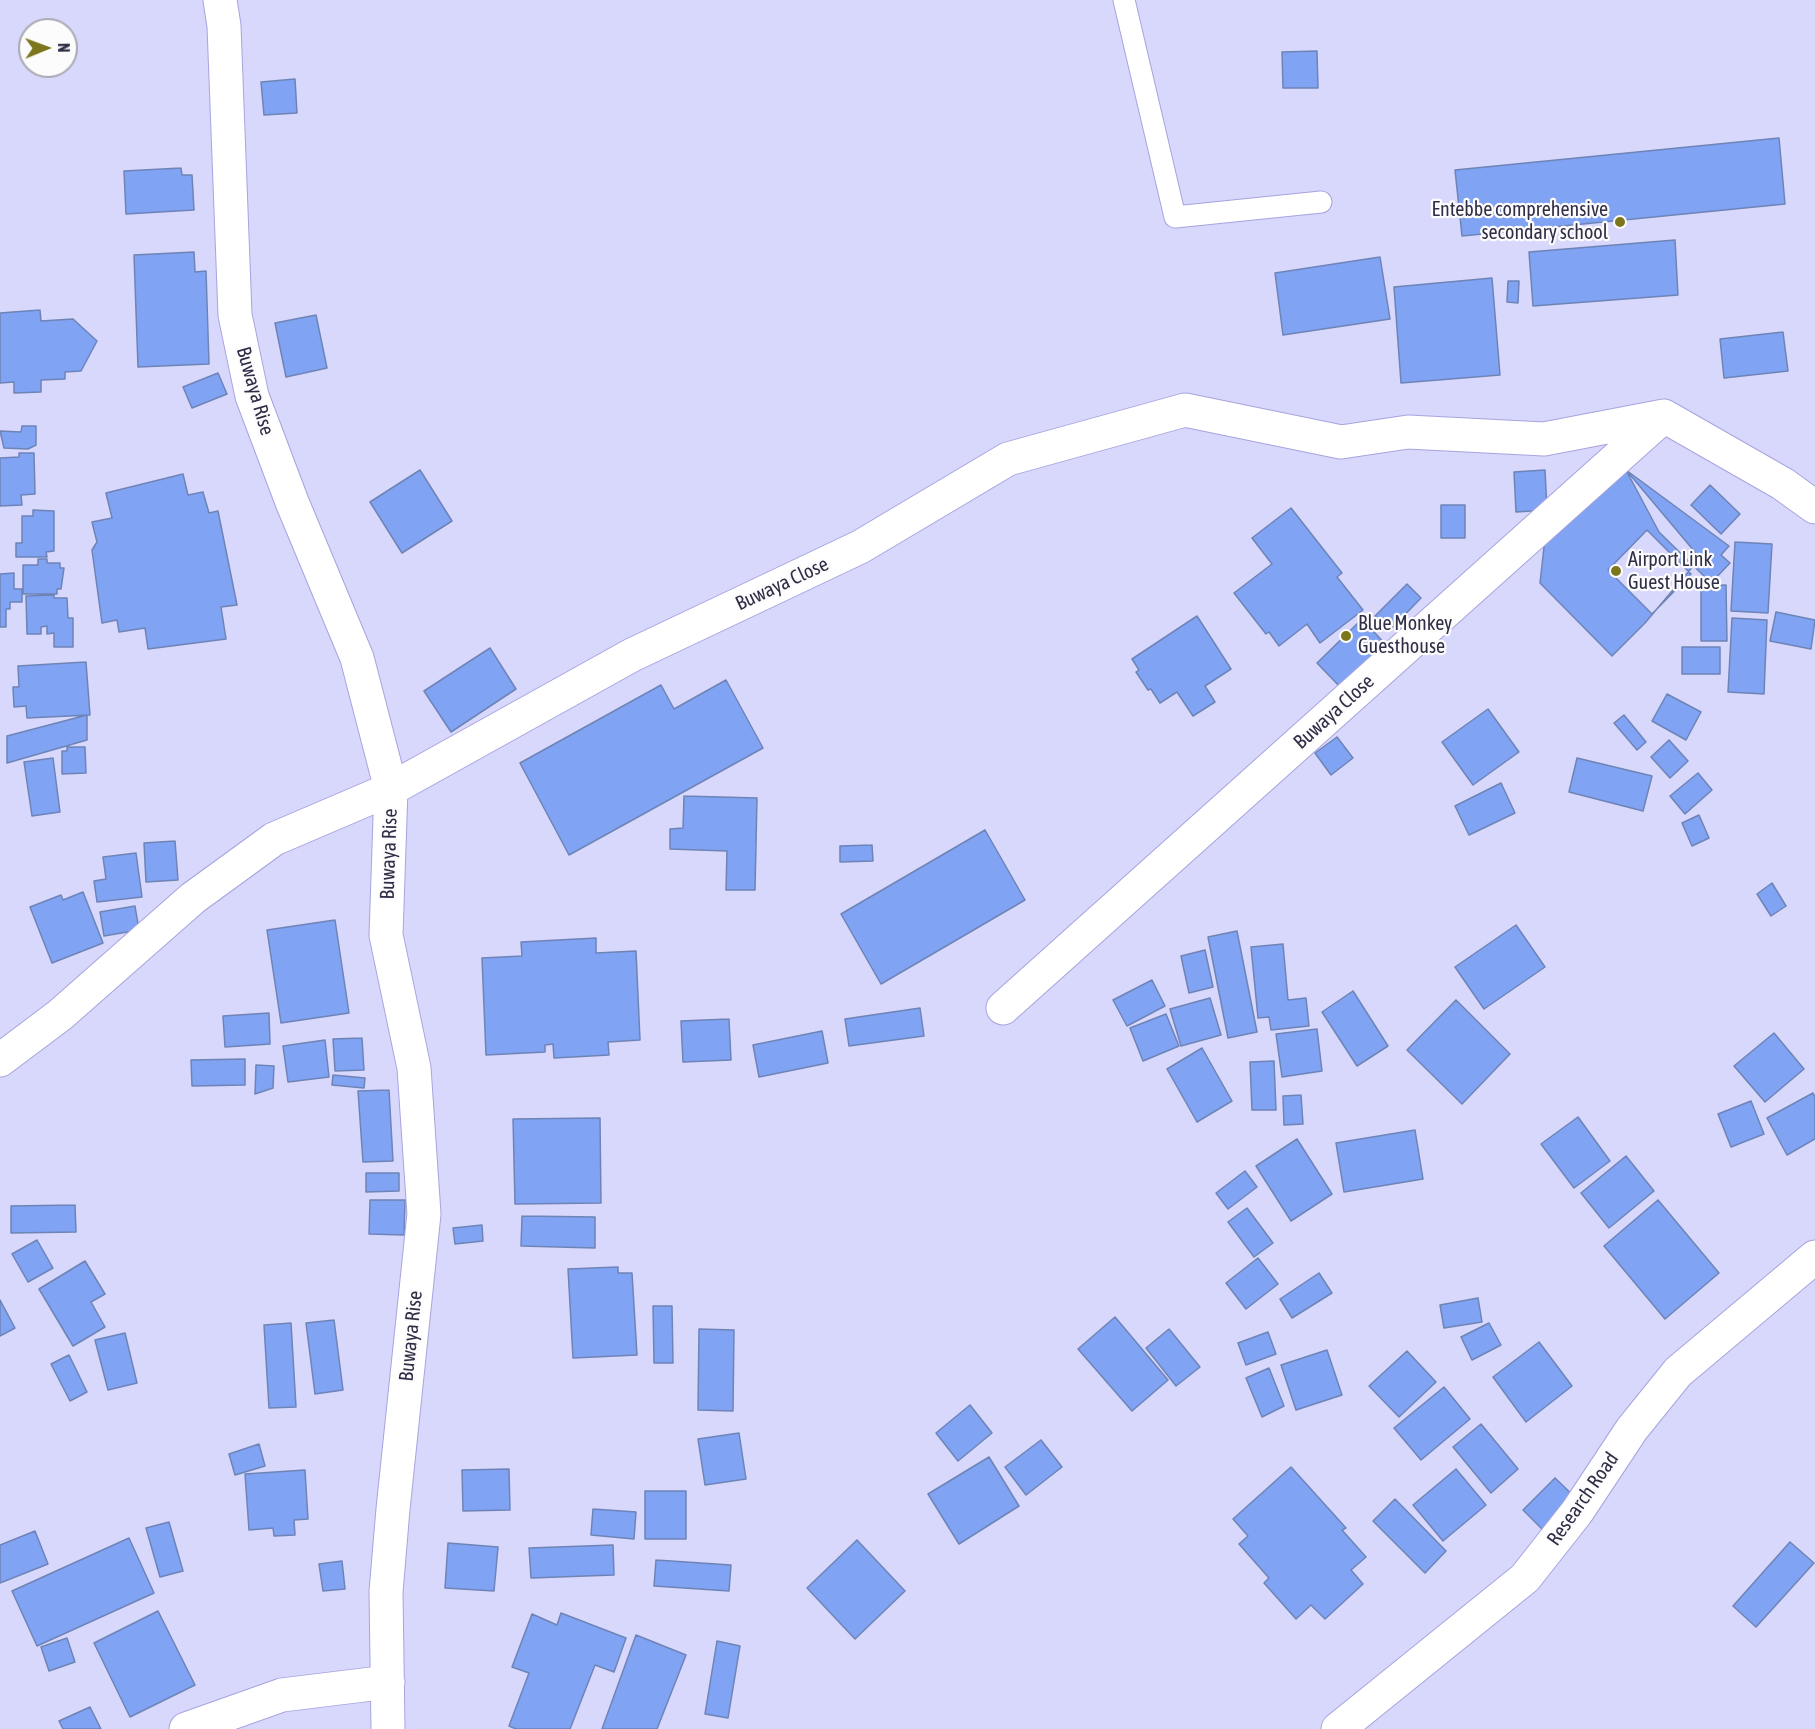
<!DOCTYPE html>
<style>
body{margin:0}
#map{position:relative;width:1815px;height:1729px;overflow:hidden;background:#d8d7fc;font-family:"Asap Condensed",sans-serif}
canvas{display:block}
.north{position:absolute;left:18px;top:18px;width:60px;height:60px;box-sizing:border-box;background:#fcfcfc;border:2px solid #aaaab3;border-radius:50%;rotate:89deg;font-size:16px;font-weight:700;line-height:24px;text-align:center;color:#302e46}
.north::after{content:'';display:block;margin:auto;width:21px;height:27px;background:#7c771d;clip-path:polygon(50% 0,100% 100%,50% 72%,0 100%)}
</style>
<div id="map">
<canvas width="1815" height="1729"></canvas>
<div class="north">N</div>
</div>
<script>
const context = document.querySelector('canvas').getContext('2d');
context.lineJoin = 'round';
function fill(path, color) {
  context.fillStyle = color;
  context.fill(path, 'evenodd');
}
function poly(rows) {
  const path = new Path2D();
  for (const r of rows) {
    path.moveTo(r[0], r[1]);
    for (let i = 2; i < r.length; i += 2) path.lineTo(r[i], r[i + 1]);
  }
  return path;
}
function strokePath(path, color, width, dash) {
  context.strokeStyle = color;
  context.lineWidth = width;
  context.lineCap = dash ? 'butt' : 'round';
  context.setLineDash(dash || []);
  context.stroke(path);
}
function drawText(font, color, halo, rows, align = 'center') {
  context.font = font + ' "Asap Condensed",sans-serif';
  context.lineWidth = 4.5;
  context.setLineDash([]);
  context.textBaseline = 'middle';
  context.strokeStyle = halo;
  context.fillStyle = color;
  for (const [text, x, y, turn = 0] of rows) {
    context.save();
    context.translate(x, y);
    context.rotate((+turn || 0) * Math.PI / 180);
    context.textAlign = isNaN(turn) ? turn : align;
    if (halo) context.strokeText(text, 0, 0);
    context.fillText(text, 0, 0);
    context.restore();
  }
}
const building = poly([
 [1317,51,1318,88,1283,88,1282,52,1317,51],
 [295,79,297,113,264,115,261,82,295,79],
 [1779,138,1785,204,1462,236,1455,170,1779,138],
 [181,168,182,175,192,175,194,210,126,214,124,171,181,168],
 [1675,240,1678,295,1533,306,1529,252,1675,240],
 [194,252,195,272,206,271,209,364,138,367,134,255,194,252],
 [1380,257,1390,319,1283,335,1275,273,1380,257],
 [1492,278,1500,375,1401,383,1394,287,1492,278],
 [1508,281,1519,281,1518,303,1507,302,1508,281],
 [40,310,41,321,73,319,97,341,81,371,65,372,65,379,41,380,41,392,14,393,14,382,0,383,0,313,40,310],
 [316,315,327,368,286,377,275,323,316,315],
 [1783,332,1788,371,1724,378,1720,339,1783,332],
 [218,373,227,394,192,408,183,387,218,373],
 [22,426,36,426,36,445,28,449,4,448,0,431,21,432,22,426],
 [19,453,34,453,35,494,21,495,22,505,0,506,0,458,19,457,19,453],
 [420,470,452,521,402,553,370,502,420,470],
 [1545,470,1547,510,1516,512,1514,472,1545,470],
 [1626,470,1700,558,1645,623,1612,656,1540,583,1547,520,1626,470],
 [1626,470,1729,546,1721,555,1730,563,1711,583,1659,532,1626,470],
 [183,474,188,495,203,492,209,513,218,511,237,605,221,607,226,639,148,649,145,628,119,632,117,620,102,623,92,550,97,542,92,522,112,518,106,493,183,474],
 [1710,485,1740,514,1721,534,1691,505,1710,485],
 [1441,505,1465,505,1465,538,1441,538,1441,505],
 [1291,508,1342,573,1337,577,1363,610,1320,643,1307,624,1279,646,1269,632,1266,634,1234,593,1272,564,1252,538,1291,508],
 [33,510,54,511,54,551,46,552,47,557,16,557,16,543,22,543,22,516,33,516,33,510],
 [1647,530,1691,574,1652,614,1608,570,1647,530],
 [1735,542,1772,544,1768,613,1731,611,1735,542],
 [38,559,47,559,47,563,60,563,60,568,64,568,61,589,57,589,57,594,23,594,23,565,38,565,38,559],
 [14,573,14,589,22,589,22,602,10,602,10,609,6,609,6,627,0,627,0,574,14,573],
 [1407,584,1421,598,1389,631,1375,616,1407,584],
 [1726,585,1727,641,1701,641,1701,586,1726,585],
 [54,595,54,598,67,598,68,618,73,618,73,647,54,647,54,633,47,634,47,626,41,627,41,634,27,634,26,596,54,595],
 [1776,612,1815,620,1811,649,1770,641,1776,612],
 [1197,616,1231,669,1205,686,1215,702,1193,716,1177,692,1160,703,1151,689,1148,690,1136,672,1139,670,1132,659,1197,616],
 [1732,618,1767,620,1764,694,1728,692,1732,618],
 [1362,619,1387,646,1342,689,1317,663,1362,619],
 [1682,647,1720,647,1720,674,1682,674,1682,647],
 [490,648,516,689,451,732,424,691,490,648],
 [86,662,90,715,27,718,26,706,14,707,13,687,19,687,18,666,86,662],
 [726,680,763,748,569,855,520,763,661,685,674,709,726,680],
 [1667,694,1701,712,1686,740,1652,721,1667,694],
 [1488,709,1519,752,1473,785,1442,742,1488,709],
 [87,715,87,740,7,763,7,736,87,715],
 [1624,715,1646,742,1637,750,1614,723,1624,715],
 [1337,737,1353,758,1331,775,1315,753,1337,737],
 [1669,740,1688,761,1670,778,1651,757,1669,740],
 [67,747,85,747,86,773,62,774,62,751,67,751,67,747],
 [53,758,60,812,32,816,24,762,53,758],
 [1577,758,1652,776,1643,811,1569,792,1577,758],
 [1698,773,1712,790,1685,814,1670,796,1698,773],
 [1501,783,1515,813,1469,835,1455,806,1501,783],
 [684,796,757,798,755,890,726,890,727,851,670,849,670,829,683,828,684,796],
 [1699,815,1709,838,1692,846,1682,823,1699,815],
 [985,830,1025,900,881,984,841,914,985,830],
 [175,841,178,880,146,882,144,843,175,841],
 [872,845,873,861,840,862,840,846,872,845],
 [136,853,142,897,97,902,94,881,106,879,103,857,136,853],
 [1772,883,1786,906,1771,916,1757,894,1772,883],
 [83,892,103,943,52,963,30,907,61,895,63,900,83,892],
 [135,906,139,930,104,936,100,912,135,906],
 [335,920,349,1013,281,1023,267,930,335,920],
 [1516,925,1545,967,1484,1009,1455,967,1516,925],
 [1237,931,1257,1032,1228,1038,1208,937,1237,931],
 [596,938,596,953,636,951,640,1040,608,1042,609,1055,554,1058,553,1044,545,1045,545,1052,486,1055,482,958,522,956,521,942,596,938],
 [1283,944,1288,1000,1306,998,1309,1026,1271,1030,1269,1017,1258,1018,1251,947,1283,944],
 [1205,950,1213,987,1189,993,1181,956,1205,950],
 [1152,980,1165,1006,1127,1026,1113,1000,1152,980],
 [1353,991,1388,1046,1357,1066,1322,1012,1353,991],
 [1210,998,1221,1035,1181,1046,1170,1009,1210,998],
 [1456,1000,1510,1054,1462,1104,1407,1050,1456,1000],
 [920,1008,924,1036,849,1046,845,1019,920,1008],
 [269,1013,270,1044,225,1047,223,1016,269,1013],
 [1166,1014,1179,1046,1143,1061,1130,1028,1166,1014],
 [729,1019,731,1060,683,1062,681,1021,729,1019],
 [1317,1029,1322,1071,1282,1077,1276,1034,1317,1029],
 [822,1031,828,1063,759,1077,753,1045,822,1031],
 [1774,1033,1804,1069,1765,1102,1734,1066,1774,1033],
 [362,1038,364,1070,335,1071,333,1039,362,1038],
 [325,1040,329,1077,288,1082,283,1046,325,1040],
 [1202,1048,1232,1101,1197,1122,1167,1069,1202,1048],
 [245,1059,245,1085,192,1086,191,1060,245,1059],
 [1274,1061,1276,1110,1252,1110,1250,1062,1274,1061],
 [256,1065,274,1066,273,1088,255,1094,256,1065],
 [333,1075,365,1078,364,1088,332,1085,333,1075],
 [389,1090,393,1161,363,1162,358,1091,389,1090],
 [1813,1093,1815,1097,1815,1139,1787,1155,1767,1118,1813,1093],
 [1301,1095,1303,1124,1284,1125,1283,1096,1301,1095],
 [1751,1101,1764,1134,1731,1147,1718,1114,1751,1101],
 [1578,1117,1610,1161,1574,1188,1541,1144,1578,1117],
 [600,1118,601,1203,515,1204,513,1119,600,1118],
 [1415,1130,1423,1179,1344,1192,1336,1143,1415,1130],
 [1297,1139,1332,1194,1291,1221,1256,1166,1297,1139],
 [1626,1156,1654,1191,1609,1228,1581,1193,1626,1156],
 [1245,1171,1257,1187,1228,1209,1216,1193,1245,1171],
 [366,1173,399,1173,399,1191,366,1192,366,1173],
 [370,1200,405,1200,404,1235,369,1234,370,1200],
 [1658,1200,1719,1273,1665,1319,1604,1246,1658,1200],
 [75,1205,76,1232,11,1233,11,1206,75,1205],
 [1247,1208,1273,1243,1254,1257,1228,1222,1247,1208],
 [522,1216,595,1217,595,1248,521,1246,522,1216],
 [482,1225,483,1241,455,1244,453,1228,482,1225],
 [37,1240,53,1268,28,1282,12,1254,37,1240],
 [1258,1258,1278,1284,1246,1309,1226,1283,1258,1258],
 [85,1261,105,1294,91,1302,105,1327,73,1346,39,1289,85,1261],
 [618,1267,618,1273,632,1273,637,1355,573,1358,568,1269,618,1267],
 [1319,1273,1332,1293,1292,1318,1280,1299,1319,1273],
 [1478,1298,1482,1322,1444,1328,1440,1305,1478,1298],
 [0,1300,15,1328,0,1336,0,1300],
 [653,1306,672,1306,673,1363,654,1363,653,1306],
 [1115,1317,1168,1380,1132,1411,1078,1349,1115,1317],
 [334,1320,343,1390,315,1394,306,1323,334,1320],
 [291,1323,296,1407,269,1408,264,1325,291,1323],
 [1489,1323,1501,1345,1472,1360,1461,1337,1489,1323],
 [699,1329,734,1330,733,1411,698,1410,699,1329],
 [1169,1329,1200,1367,1176,1386,1146,1348,1169,1329],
 [1268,1332,1276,1354,1246,1365,1238,1343,1268,1332],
 [125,1333,137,1383,108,1390,95,1340,125,1333],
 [1539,1342,1572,1386,1526,1422,1493,1377,1539,1342],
 [1327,1350,1342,1395,1296,1410,1281,1365,1327,1350],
 [1407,1351,1436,1382,1399,1417,1369,1386,1407,1351],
 [69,1355,87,1392,70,1401,51,1364,69,1355],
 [1269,1368,1284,1406,1262,1417,1246,1378,1269,1368],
 [1444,1387,1470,1419,1421,1460,1394,1428,1444,1387],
 [970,1405,992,1433,958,1461,936,1433,970,1405],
 [1481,1424,1518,1469,1491,1493,1453,1447,1481,1424],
 [739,1433,746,1479,705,1485,698,1439,739,1433],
 [1041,1440,1062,1467,1026,1495,1005,1467,1041,1440],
 [259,1444,265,1466,235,1475,229,1454,259,1444],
 [989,1457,1019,1506,959,1544,928,1494,989,1457],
 [1291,1467,1346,1528,1342,1530,1366,1557,1351,1570,1363,1584,1325,1619,1311,1605,1296,1619,1264,1583,1269,1578,1239,1544,1248,1536,1233,1519,1291,1467],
 [509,1469,510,1510,463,1511,462,1470,509,1469],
 [1456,1469,1486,1505,1443,1541,1413,1505,1456,1469],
 [305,1470,308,1519,294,1520,295,1535,274,1536,273,1528,249,1530,245,1474,305,1470],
 [1555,1478,1581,1503,1549,1536,1523,1510,1555,1478],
 [645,1491,686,1491,686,1539,645,1539,645,1491],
 [1395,1499,1446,1551,1425,1573,1373,1521,1395,1499],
 [593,1509,636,1512,634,1539,591,1535,593,1509],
 [169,1522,183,1571,160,1577,146,1528,169,1522],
 [35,1531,48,1564,0,1583,0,1545,35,1531],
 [129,1538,154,1593,37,1646,12,1591,129,1538],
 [857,1540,905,1591,855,1639,807,1588,857,1540],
 [1790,1542,1814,1563,1756,1627,1733,1606,1790,1542],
 [448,1543,498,1547,494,1591,445,1588,448,1543],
 [613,1545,614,1575,531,1578,529,1548,613,1545],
 [656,1560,731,1565,729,1591,654,1586,656,1560],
 [342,1561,345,1589,323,1591,319,1564,342,1561],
 [158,1611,195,1685,130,1717,94,1643,158,1611],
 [561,1613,626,1638,614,1672,595,1665,570,1729,516,1729,509,1726,529,1673,512,1667,532,1614,557,1625,561,1613],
 [636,1635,686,1655,657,1729,602,1729,636,1635],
 [67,1638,75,1662,49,1671,41,1647,67,1638],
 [717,1641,740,1646,728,1718,705,1714,717,1641],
 [90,1707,101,1729,63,1729,59,1721,90,1707]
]);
fill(building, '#81a3f3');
strokePath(building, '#6e84b7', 1.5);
const lane = poly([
 [1124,0,1175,217,1321,202]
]);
const street = poly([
 [220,0,224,26,235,315,252,396,292,502,357,658,391,789,386,935,414,1068,424,1214,393,1509,386,1592,388,1729],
 [1003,1008,1664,416],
 [0,1060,60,1015,193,898,274,839,391,789,632,655,860,547,1008,459,1185,410,1341,442,1408,432,1544,439,1664,416,1783,484,1815,507],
 [186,1729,282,1695,388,1682],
 [1338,1729,1525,1578,1577,1512,1632,1429,1678,1372,1815,1257]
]);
strokePath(lane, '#a7a4de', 23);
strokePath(street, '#a7a4de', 35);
strokePath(lane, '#fff', 21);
strokePath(street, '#fff', 33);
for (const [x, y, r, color] of [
 [1620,222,6,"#7c771d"],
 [1616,571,6,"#7c771d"],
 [1346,636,6,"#7c771d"]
]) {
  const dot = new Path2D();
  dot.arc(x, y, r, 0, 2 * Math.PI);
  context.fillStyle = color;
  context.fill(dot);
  strokePath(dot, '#fcfcfc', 2);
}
drawText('20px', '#302e46', '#fcfcfc', [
 ["Entebbe comprehensive",1608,210,"right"],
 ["secondary school",1608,233,"right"],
 ["Airport Link",1628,560],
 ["Guest House",1628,583],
 ["Blue Monkey",1358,624],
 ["Guesthouse",1358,647]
], 'left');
drawText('20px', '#302e46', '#fcfcfc', [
 ["Buwaya Rise",255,391,74],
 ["Buwaya Close",782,584,-25],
 ["Buwaya Close",1334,712,-42],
 ["Buwaya Rise",389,854,-88],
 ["Buwaya Rise",411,1336,-84],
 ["Research Road",1583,1499,-55]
]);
</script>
